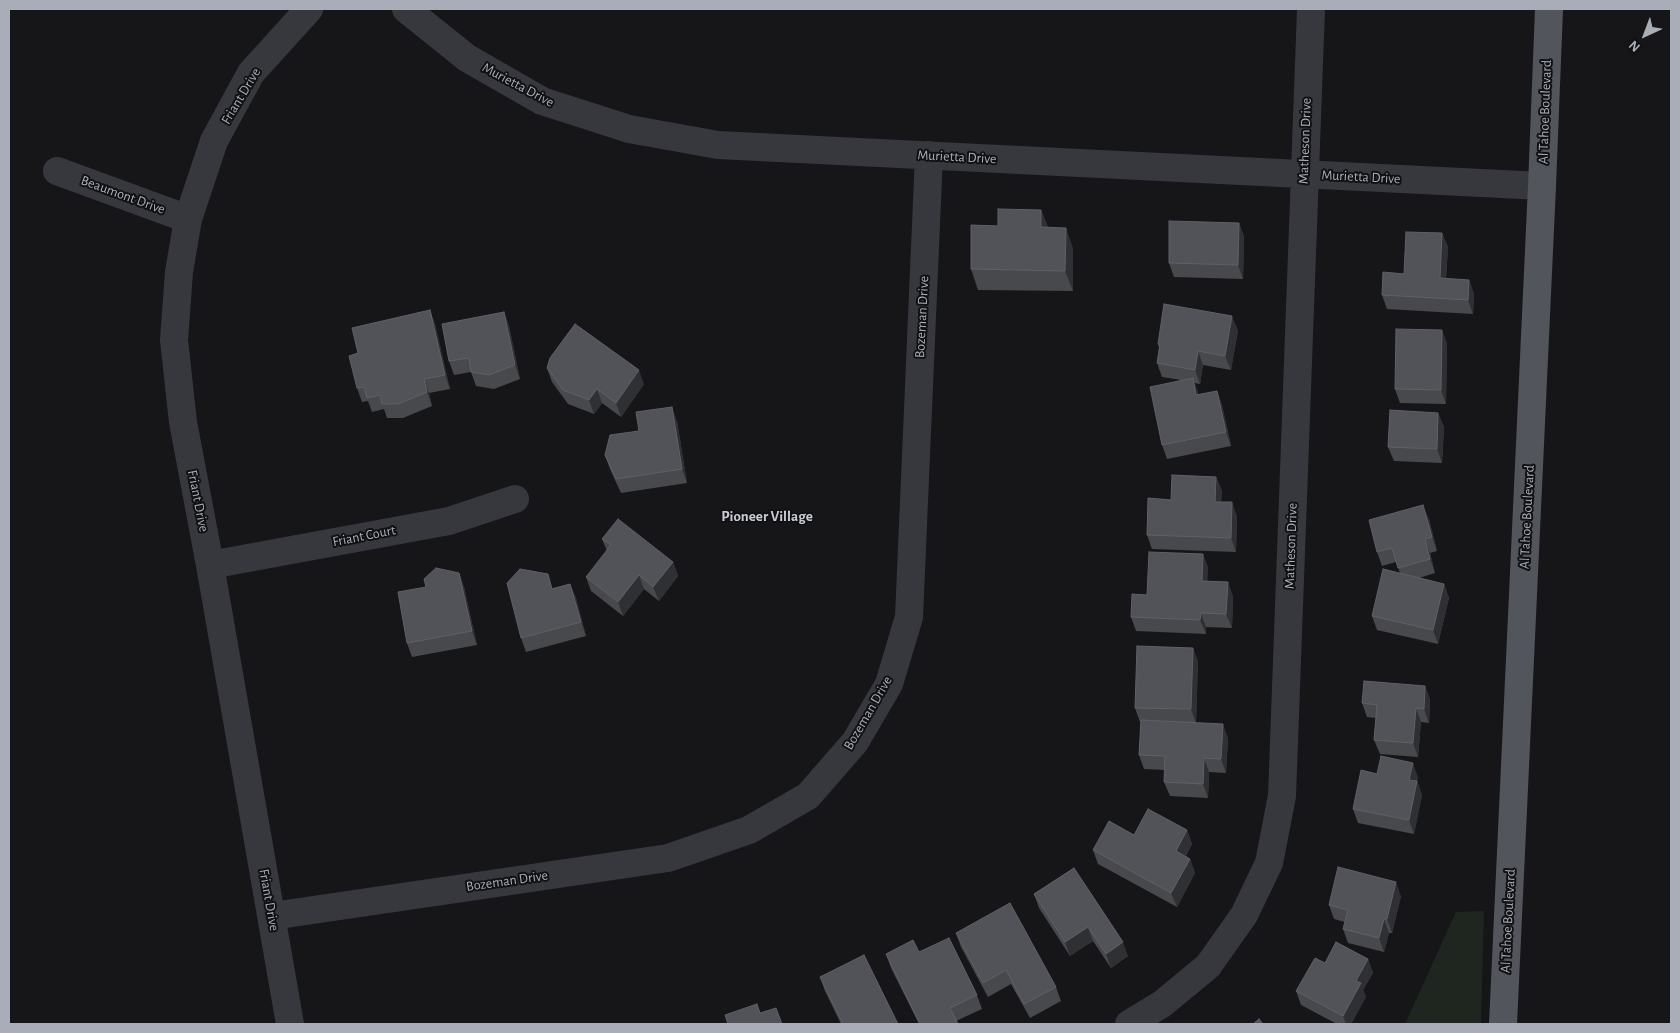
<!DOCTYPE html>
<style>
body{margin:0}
#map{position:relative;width:1680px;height:1033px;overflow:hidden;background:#161618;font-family:"Alegreya Sans",sans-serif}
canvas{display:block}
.frame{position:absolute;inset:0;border:10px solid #a8adb8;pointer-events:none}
.north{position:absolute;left:1620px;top:10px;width:50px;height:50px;-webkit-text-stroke:4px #111113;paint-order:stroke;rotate:223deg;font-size:14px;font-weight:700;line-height:20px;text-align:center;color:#a8adb8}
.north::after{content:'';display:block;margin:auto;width:18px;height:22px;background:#a8adb8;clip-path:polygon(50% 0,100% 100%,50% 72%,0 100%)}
</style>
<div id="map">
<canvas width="1680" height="1033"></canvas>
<div class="frame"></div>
<div class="north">N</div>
</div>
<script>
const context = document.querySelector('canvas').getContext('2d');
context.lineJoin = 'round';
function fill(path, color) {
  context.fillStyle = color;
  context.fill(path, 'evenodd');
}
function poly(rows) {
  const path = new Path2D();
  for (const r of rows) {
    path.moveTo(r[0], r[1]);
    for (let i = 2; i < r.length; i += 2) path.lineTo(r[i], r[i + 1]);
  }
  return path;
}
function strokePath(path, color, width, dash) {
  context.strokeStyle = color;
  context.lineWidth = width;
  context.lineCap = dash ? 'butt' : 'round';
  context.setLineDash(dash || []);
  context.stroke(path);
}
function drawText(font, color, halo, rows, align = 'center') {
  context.font = font + ' "Alegreya Sans",sans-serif';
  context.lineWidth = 4;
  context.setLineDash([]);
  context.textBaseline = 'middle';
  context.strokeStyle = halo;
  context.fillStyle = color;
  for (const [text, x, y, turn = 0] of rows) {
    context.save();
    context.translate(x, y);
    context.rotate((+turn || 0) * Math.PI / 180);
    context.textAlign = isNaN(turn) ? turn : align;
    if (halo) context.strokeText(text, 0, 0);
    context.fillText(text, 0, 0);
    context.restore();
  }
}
fill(poly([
 [1484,911,1481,1024,1405,1024,1456,912]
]), '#1e261f');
strokePath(poly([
 [406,9,467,58,542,101,629,129,718,145,1542,186],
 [57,171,188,219],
 [210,565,449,521,515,499],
 [272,916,668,858,749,830,808,796,855,742,889,684,909,617,929,155],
 [290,1024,210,565,183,422,174,340,179,272,188,219,214,141,251,73,309,9],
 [1129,1024,1162,1004,1208,966,1244,915,1269,863,1282,796,1311,9]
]), '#37383d', 28);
strokePath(poly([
 [1503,1024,1542,186,1549,9]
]), '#53555c', 28);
fill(poly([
 [1041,210,1048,227,1073,248,1073,291,978,290,971,269,998,226],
 [1239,223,1244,237,1243,279,1174,277,1169,263],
 [1442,233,1448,247,1446,279,1469,280,1474,294,1473,314,1387,309,1382,295,1404,274],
 [430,310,435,324,450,389,429,393,432,406,403,418,387,418,384,409,372,412,368,401,362,402,357,388,358,353],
 [504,312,509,326,520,379,494,389,476,386,471,372,454,375,449,361],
 [1238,330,1231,370,1203,365,1200,384,1194,383,1198,395,1217,391,1222,405,1231,446,1167,459,1162,445,1181,380,1162,377,1157,363,1159,348,1158,344],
 [1442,330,1447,344,1446,404,1400,403,1395,389],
 [547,368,644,384,621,417,602,403,594,414,568,404,552,382],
 [1438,413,1444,427,1442,463,1394,461,1388,447],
 [677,421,687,483,621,493,610,469,605,455,639,431],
 [1216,477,1222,491,1221,502,1237,516,1236,552,1152,549,1147,535,1171,500],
 [1429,519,1437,551,1430,553,1435,573,1419,578,1444,584,1449,598,1438,644,1377,630,1372,616,1400,573,1396,562,1382,566,1377,552],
 [602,539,673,562,678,576,659,601,644,589,623,616,591,591,586,577,607,551],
 [1203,554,1208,568,1207,581,1233,596,1232,628,1206,627,1206,634,1136,631,1131,617,1147,595],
 [459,573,464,587,477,645,412,657,407,643,426,587],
 [570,584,576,598,586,636,526,652,521,638,553,588],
 [1193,648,1198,662,1196,723,1228,738,1226,773,1209,772,1208,798,1170,796,1164,782,1165,770,1144,769,1139,755,1141,722,1140,722,1135,708],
 [1425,686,1430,700,1429,723,1421,722,1418,757,1380,754,1374,740,1376,718,1367,717,1362,703],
 [1377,774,1418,777,1417,781,1422,795,1414,834,1358,823,1353,809],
 [1187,830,1192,844,1186,856,1190,859,1195,873,1177,907,1098,864,1093,850,1134,835],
 [1074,868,1128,956,1111,968,1093,941,1070,956,1039,908,1034,894],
 [1401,896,1392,933,1389,933,1384,952,1348,943,1343,929,1345,922,1334,919,1329,905],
 [956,933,1056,987,1061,1001,1030,1018,1011,984,988,997,961,947],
 [919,952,977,995,982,1009,956,1021,958,1024,919,1024,891,968,886,954],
 [1368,959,1373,973,1363,990,1366,997,1351,1024,1337,1024,1301,1005,1296,991,1325,963],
 [820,977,898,1024,841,1024,825,991]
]), '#47494d');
fill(poly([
 [1041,210,1049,230,1041,227],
 [1239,223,1244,237,1243,279,1238,265],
 [1066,228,1073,248,1073,291,1065,271],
 [1442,233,1448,247,1445,292,1440,278],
 [1469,280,1474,294,1473,314,1468,300],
 [430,310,435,324,450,389,445,375],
 [504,312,509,326,520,379,515,365],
 [1232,316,1238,330,1231,370,1225,356],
 [1442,330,1447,344,1446,404,1441,390],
 [1198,351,1203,365,1200,384,1195,370],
 [639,370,644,384,621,417,616,403],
 [1193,378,1198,392,1201,409,1196,395],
 [424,379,429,393,432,406,427,392],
 [597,389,602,403,594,414,589,400],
 [1217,391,1222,405,1231,446,1226,432],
 [672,407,677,421,687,483,682,469],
 [1438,413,1444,427,1442,463,1437,449],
 [1216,477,1222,491,1220,516,1215,502],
 [1232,502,1237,516,1236,552,1231,538],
 [1423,505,1429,519,1437,551,1432,537],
 [1425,539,1430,553,1435,573,1430,559],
 [1203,554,1208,568,1207,595,1202,581],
 [673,562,678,576,659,601,653,587],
 [459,573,464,587,477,645,472,631],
 [639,575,644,589,623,616,618,602],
 [1228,582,1233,596,1232,628,1226,614],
 [570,584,576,598,586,636,581,622],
 [1444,584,1449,598,1438,644,1433,630],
 [1201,613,1206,627,1206,634,1200,620],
 [1193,648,1198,662,1196,723,1191,709],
 [1425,686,1430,700,1429,723,1424,709],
 [1416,708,1421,722,1418,757,1413,743],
 [1223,724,1228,738,1226,773,1221,759],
 [1204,758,1209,772,1208,798,1203,784],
 [1413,763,1418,777,1414,794,1409,780],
 [1417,781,1422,795,1414,834,1409,820],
 [1187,830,1192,844,1181,865,1176,851],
 [1190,859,1195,873,1177,907,1171,893],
 [1396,882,1401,896,1392,933,1387,919],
 [1384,919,1389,933,1384,952,1379,938],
 [1088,927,1093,941,1070,956,1065,942],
 [1123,942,1128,956,1111,968,1106,954],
 [1368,959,1373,973,1363,990,1366,997,1351,1024,1346,1024,1343,1016,1356,981]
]), '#2f3033');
const building = poly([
 [998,209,1041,210,1041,227,1066,228,1065,271,971,269,971,225,998,226,998,209],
 [1169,221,1239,223,1238,265,1169,263,1169,221],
 [1406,232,1442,233,1440,278,1469,280,1468,300,1382,295,1383,272,1404,274,1406,232],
 [1164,304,1232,316,1225,356,1198,351,1195,370,1157,363,1160,345,1158,344,1164,304],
 [430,310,445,375,424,379,427,392,398,404,382,404,380,395,367,398,364,387,357,388,349,356,358,353,352,328,430,310],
 [504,312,515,365,489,375,471,372,469,358,449,361,442,324,504,312],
 [575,324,639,370,616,403,597,389,589,400,563,390,547,368,550,358,575,324],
 [1396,329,1442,330,1441,390,1395,389,1396,329],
 [1193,378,1196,395,1217,391,1226,432,1162,445,1150,387,1193,378],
 [672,407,682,469,616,479,605,455,610,435,639,431,636,412,672,407],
 [1390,410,1438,413,1437,449,1388,447,1390,410],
 [1172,475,1216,477,1215,502,1232,502,1231,538,1147,535,1148,498,1171,500,1172,475],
 [1423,505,1432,537,1425,539,1430,559,1398,568,1392,548,1377,552,1369,520,1423,505],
 [618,519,673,562,653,587,639,575,618,602,586,577,611,545,602,539,618,519],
 [1149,552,1203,554,1202,581,1228,582,1226,614,1201,613,1200,620,1131,617,1132,594,1147,595,1149,552],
 [436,568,459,573,472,631,407,643,398,592,426,587,424,579,436,568],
 [520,569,548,574,552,589,570,584,581,622,521,638,507,583,520,569],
 [1383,569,1444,584,1433,630,1372,616,1383,569],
 [1137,646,1193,648,1191,709,1135,708,1137,646],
 [1364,681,1425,686,1424,709,1416,708,1413,743,1374,740,1377,705,1362,703,1364,681],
 [1141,720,1223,724,1221,759,1204,758,1203,784,1164,782,1165,756,1139,755,1141,720],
 [1381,756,1413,763,1409,780,1417,781,1409,820,1353,809,1361,770,1377,774,1381,756],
 [1148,809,1187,830,1176,851,1190,859,1171,893,1093,850,1109,821,1134,835,1148,809],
 [1338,867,1396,882,1387,919,1384,919,1379,938,1343,929,1348,910,1329,905,1338,867],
 [1074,868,1123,942,1106,954,1088,927,1065,942,1034,894,1074,868],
 [1010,903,1056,987,1024,1004,1006,970,983,983,956,933,1010,903],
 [949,938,977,995,950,1008,958,1024,920,1024,886,954,913,940,919,952,949,938],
 [1336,942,1368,959,1356,981,1361,983,1343,1016,1296,991,1315,958,1325,963,1336,942],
 [864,955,898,1024,843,1024,820,977,864,955],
 [757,1004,760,1013,776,1008,782,1024,728,1024,725,1015,757,1004],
 [1259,1019,1263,1024,1253,1024,1259,1019]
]);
fill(building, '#525359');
strokePath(building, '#5f6168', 1);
drawText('14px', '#a8adb8', '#111113', [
 ["Murietta Drive",518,85,28],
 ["Friant Drive",241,96,-59],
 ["Al Tahoe Boulevard",1545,112,-88],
 ["Matheson Drive",1305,141,-88],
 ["Murietta Drive",957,157,3],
 ["Murietta Drive",1361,177,3],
 ["Beaumont Drive",123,195,20],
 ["Bozeman Drive",922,317,-87],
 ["Friant Drive",198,501,79],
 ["Al Tahoe Boulevard",1527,517,-87],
 ["Friant Court",364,536,-11],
 ["Matheson Drive",1291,546,-88],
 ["Bozeman Drive",868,713,-60],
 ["Bozeman Drive",507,881,-8],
 ["Friant Drive",269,900,80],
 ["Al Tahoe Boulevard",1508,921,-87]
]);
drawText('bold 15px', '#c9ccd4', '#111113', [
 ["Pioneer Village",767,516]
]);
</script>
